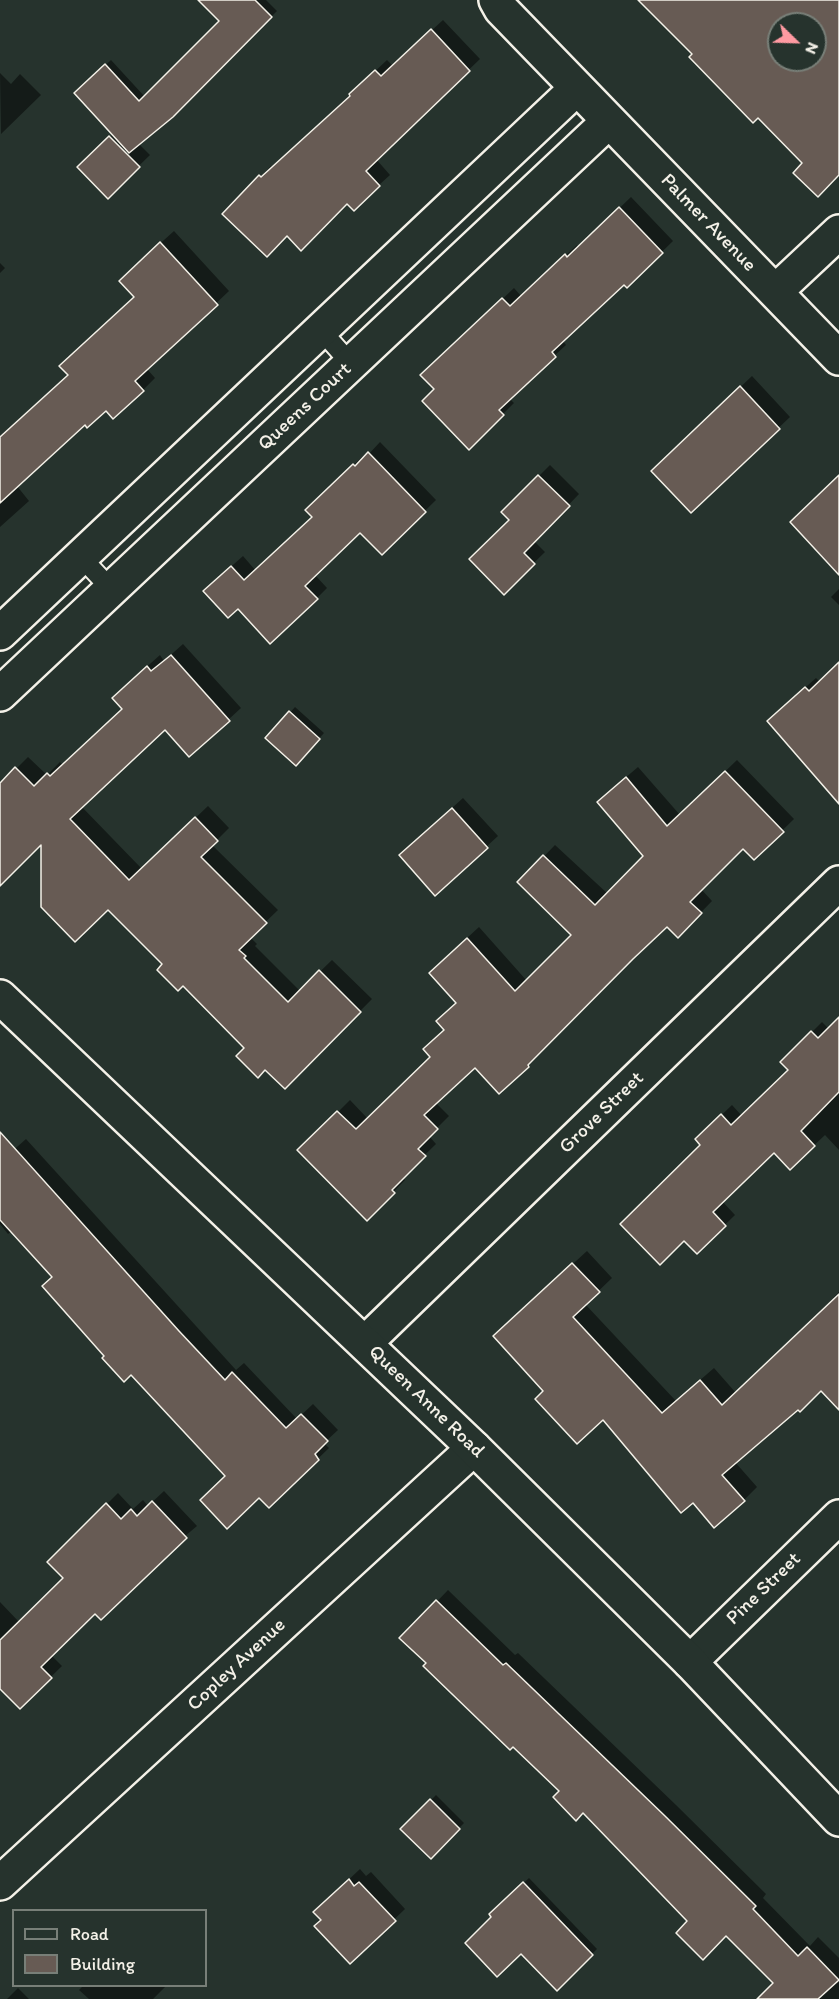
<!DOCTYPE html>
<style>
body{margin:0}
#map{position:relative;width:839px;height:1999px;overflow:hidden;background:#26332d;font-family:Itim,sans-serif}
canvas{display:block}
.legend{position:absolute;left:12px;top:1909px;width:195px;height:78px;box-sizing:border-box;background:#26332d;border:2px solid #787f78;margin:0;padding:8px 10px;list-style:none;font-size:18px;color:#f4f1e8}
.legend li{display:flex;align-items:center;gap:12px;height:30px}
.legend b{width:30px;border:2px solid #787f78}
.north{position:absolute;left:767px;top:12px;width:60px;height:60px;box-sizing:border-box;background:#26332d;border:2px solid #787f78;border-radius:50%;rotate:113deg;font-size:16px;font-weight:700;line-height:24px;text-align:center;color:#f4f1e8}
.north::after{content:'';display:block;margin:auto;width:21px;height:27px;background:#ff9aa2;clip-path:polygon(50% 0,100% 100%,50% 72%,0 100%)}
</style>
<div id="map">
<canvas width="839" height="1999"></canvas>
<ul class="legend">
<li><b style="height:8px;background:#26332d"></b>Road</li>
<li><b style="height:16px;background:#675b54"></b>Building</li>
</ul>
<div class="north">N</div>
</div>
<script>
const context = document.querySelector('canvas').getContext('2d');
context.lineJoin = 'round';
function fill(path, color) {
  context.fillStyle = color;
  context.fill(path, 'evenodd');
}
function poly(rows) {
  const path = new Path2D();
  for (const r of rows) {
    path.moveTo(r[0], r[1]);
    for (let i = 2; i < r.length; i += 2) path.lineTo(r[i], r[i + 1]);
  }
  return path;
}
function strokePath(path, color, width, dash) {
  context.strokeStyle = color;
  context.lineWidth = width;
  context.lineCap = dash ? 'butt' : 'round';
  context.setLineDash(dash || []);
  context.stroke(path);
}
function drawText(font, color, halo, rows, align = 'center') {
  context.font = font + ' Itim,sans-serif';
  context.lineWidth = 4.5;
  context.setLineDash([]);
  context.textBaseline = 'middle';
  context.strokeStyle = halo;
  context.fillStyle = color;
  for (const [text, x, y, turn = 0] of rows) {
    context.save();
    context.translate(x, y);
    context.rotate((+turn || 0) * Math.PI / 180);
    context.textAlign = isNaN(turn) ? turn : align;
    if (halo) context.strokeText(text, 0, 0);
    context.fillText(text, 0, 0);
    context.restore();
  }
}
fill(poly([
 [200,0,266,0,277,11,172,115,138,143,150,155,108,196,80,167,113,134,76,93,111,60,145,97,221,21],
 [443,20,480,59,376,159,390,175,379,185,287,234,224,214,271,166,273,167,387,60,393,66],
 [0,73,11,84,20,74,41,95,1,134],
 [631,197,673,241,627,286,624,283,562,340,566,345,509,398,514,403,469,448,436,389,433,365,514,288,521,296,577,245,579,247],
 [174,231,229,291,147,369,155,378,143,390,85,423,17,486,29,501,0,527,0,436,69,374,135,296,133,268],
 [0,263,5,268,0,273],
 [752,376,790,417,691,511,664,460],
 [380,442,436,500,382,553,360,531,315,575,327,588,317,598,216,580,243,556,256,571,313,517,307,510,365,454,367,456],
 [550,465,579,494,534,541,545,552,504,592,511,520,503,512],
 [839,589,839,605,831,597],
 [183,644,241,708,190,755,165,728,81,806,142,869,208,806,229,828,212,845,278,910,250,937,257,944,255,946,300,991,332,960,372,999,285,1087,43,841,0,866,0,785,28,757,47,775,60,762,63,765,124,709,125,686,160,655,164,661],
 [839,663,839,778,779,711,816,678,820,682],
 [295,707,324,733,301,758,267,738],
 [737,760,794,819,754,858,743,846,701,889,712,901,678,936,667,925,634,956,528,1066,475,1066,435,1102,449,1116,429,1136,436,1144,402,1177,405,1180,367,1219,300,1150,350,1100,368,1119,432,1057,457,1002,442,961,479,927,527,981,574,935,519,882,555,845,608,894,645,856,611,790,638,767,680,815],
 [463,798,498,836,436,893,412,844],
 [839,1019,839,1150,825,1135,790,1168,774,1151,722,1201,735,1215,697,1252,702,1145,707,1129,732,1105,742,1116,789,1069,792,1052,822,1022,829,1029],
 [26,1139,236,1370,244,1363,297,1419,313,1404,338,1430,324,1443,329,1448,269,1506,260,1495,227,1476,131,1373,106,1356,54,1277,12,1231,8,1234,0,1224,0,1162],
 [587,1251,612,1278,585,1304,676,1401,714,1368,736,1393,835,1300,833,1298,839,1292,839,1396,821,1389,735,1462,757,1487,744,1500,693,1501,603,1418,545,1391,508,1323],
 [164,1491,197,1526,95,1612,51,1655,62,1666,20,1707,0,1687,0,1602,20,1623,65,1578,49,1562,118,1493,133,1509,143,1500,148,1506],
 [448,1590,515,1655,518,1653,676,1805,766,1894,763,1898,810,1946,818,1937,839,1958,839,1999,759,1999,775,1983,726,1934,561,1791,402,1638],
 [436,1795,464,1823,431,1857,403,1829],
 [360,1869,366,1876,371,1872,405,1909,350,1962,323,1919,326,1901],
 [529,1878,597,1949,557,1989,491,1914],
 [83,1986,166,1986,153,1999,89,1999,79,1990],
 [18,1988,29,1999,7,1999]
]), '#0007');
const building = poly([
 [198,0,255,0,272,17,173,117,129,153,74,93,105,64,139,101,219,21,198,0],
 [638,0,839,0,839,175,818,197,793,173,802,163,758,118,753,123,689,57,692,54,638,0],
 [779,24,815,24,815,60,779,60,779,24],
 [431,29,470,71,366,171,380,186,354,211,347,204,301,251,287,236,267,257,222,214,259,175,261,177,350,96,349,94,375,70,381,76,431,29],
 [109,136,140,167,108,199,77,167,109,136],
 [619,207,663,253,627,288,624,285,552,352,556,357,499,410,504,415,469,450,422,401,434,389,420,375,502,298,510,306,565,254,567,257,619,207],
 [160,242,218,305,135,381,144,391,113,419,106,411,87,428,85,425,0,503,0,437,68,375,59,366,134,297,119,281,160,242],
 [740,386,780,429,691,513,651,471,740,386],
 [368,452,426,512,382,555,360,533,305,586,318,599,270,644,238,609,228,618,203,591,231,566,244,580,312,517,305,510,353,464,355,466,368,452],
 [538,475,570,506,524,553,535,564,504,595,469,559,509,520,501,512,538,475],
 [839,475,839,575,790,522,839,475],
 [171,655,230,721,189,757,165,730,70,819,129,880,195,817,218,841,201,857,267,923,239,950,246,956,244,958,288,1002,319,970,361,1012,285,1089,265,1070,258,1078,236,1056,244,1048,183,986,178,991,157,970,162,964,108,910,75,942,41,907,41,845,0,886,0,783,15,767,34,786,47,773,50,776,122,709,112,698,147,666,151,671,171,655],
 [839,662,839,804,767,721,805,687,809,691,839,662],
 [289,711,320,739,296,766,265,738,289,711],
 [725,771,784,832,754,860,743,849,690,902,702,913,678,938,667,927,633,959,528,1065,529,1067,499,1094,475,1068,424,1115,438,1129,418,1149,426,1156,392,1190,395,1193,367,1221,297,1150,337,1111,356,1129,430,1057,423,1049,444,1030,436,1021,456,1003,429,973,467,938,515,991,571,935,517,882,543,855,595,905,643,856,597,802,626,777,667,826,725,771],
 [452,808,488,848,435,896,399,855,452,808],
 [839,1017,839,1092,801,1131,815,1146,790,1170,774,1153,713,1212,726,1226,697,1254,684,1241,660,1265,620,1224,700,1145,695,1139,721,1114,731,1125,788,1070,780,1062,811,1031,818,1038,839,1017],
 [0,1132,179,1331,225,1380,232,1372,286,1428,301,1414,328,1441,315,1454,319,1460,269,1508,259,1498,227,1529,200,1500,225,1476,131,1375,124,1382,102,1358,104,1356,42,1286,52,1277,0,1220,0,1132],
 [572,1263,600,1292,573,1317,662,1413,700,1380,722,1405,839,1294,839,1410,821,1391,800,1412,798,1410,722,1475,745,1501,714,1528,693,1503,681,1513,603,1420,577,1444,535,1399,543,1391,493,1336,572,1263],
 [152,1501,187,1538,101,1620,95,1614,41,1667,52,1678,20,1709,0,1689,0,1640,63,1578,47,1562,106,1503,121,1519,131,1509,137,1516,152,1501],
 [436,1600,503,1665,506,1663,665,1816,756,1906,753,1909,798,1956,807,1947,839,1980,818,1999,757,1999,773,1983,726,1936,703,1960,676,1933,687,1921,583,1813,576,1821,553,1797,559,1791,513,1747,510,1750,423,1666,426,1663,399,1638,436,1600],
 [430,1799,460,1829,431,1859,400,1829,430,1799],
 [349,1879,354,1886,359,1882,396,1921,350,1964,314,1926,321,1920,313,1912,349,1879],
 [523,1882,593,1955,557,1991,521,1954,497,1977,465,1943,491,1917,489,1914,523,1882]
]);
fill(building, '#675b54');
strokePath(building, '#f4f1e8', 1.5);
const lane = poly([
 [321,330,351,364],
 [81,557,111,589]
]);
const street = poly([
 [496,0,501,9,839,358],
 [775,292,839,232],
 [0,633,577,88],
 [0,694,609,121],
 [365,1343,839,883],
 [690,1662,839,1517],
 [0,1883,474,1448]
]);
const secondary = poly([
 [0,997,474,1448,690,1662,839,1819]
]);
strokePath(lane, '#f4f1e8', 22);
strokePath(street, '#f4f1e8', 38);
strokePath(secondary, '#f4f1e8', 38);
strokePath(lane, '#26332d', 18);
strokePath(street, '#26332d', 33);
strokePath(secondary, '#26332d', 33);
drawText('20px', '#f4f1e8', '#26332d', [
 ["Palmer Avenue",708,223,46],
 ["Queens Court",305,407,-43],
 ["Grove Street",602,1113,-44],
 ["Queen Anne Road",426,1402,44],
 ["Pine Street",764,1589,-44],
 ["Copley Avenue",237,1665,-43]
]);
</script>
